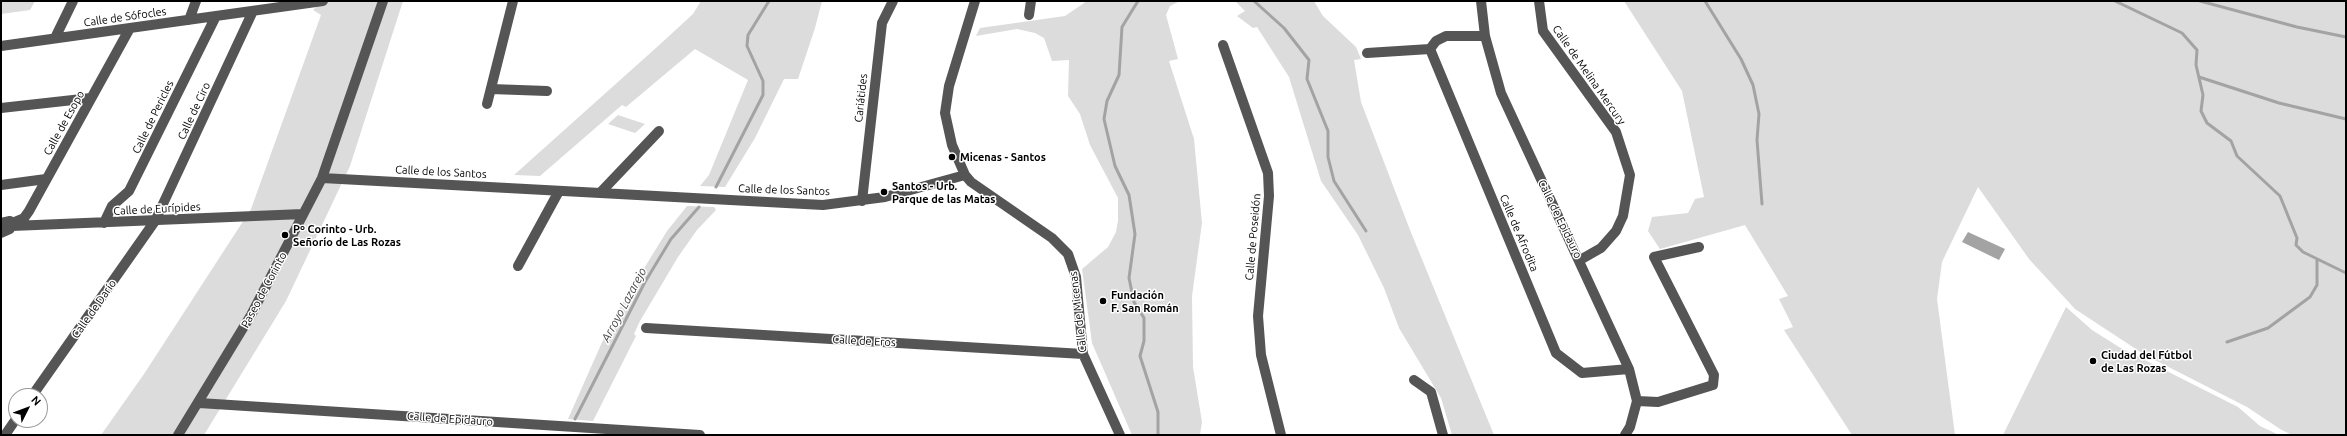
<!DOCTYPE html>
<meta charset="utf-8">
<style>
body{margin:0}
#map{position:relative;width:2347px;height:436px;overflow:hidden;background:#fff;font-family:Ubuntu,sans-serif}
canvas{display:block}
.frame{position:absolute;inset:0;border:2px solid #000;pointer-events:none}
.north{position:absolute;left:8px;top:388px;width:40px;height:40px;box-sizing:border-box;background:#fff;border:1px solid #999;border-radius:50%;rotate:48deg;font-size:11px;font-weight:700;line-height:16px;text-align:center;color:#000}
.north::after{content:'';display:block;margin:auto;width:14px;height:18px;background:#000;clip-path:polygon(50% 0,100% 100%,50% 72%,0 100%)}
</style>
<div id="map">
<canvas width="2347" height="436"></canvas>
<div class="frame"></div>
<div class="north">N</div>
</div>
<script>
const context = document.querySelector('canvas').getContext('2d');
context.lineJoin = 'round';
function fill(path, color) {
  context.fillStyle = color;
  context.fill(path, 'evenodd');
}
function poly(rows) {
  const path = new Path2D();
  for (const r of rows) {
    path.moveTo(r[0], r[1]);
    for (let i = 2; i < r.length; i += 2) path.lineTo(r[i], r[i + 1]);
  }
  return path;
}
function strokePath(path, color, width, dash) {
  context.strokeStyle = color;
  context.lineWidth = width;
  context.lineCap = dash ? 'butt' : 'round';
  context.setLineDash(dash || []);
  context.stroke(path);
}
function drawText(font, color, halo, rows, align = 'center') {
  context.font = font + ' Ubuntu,sans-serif';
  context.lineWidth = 3;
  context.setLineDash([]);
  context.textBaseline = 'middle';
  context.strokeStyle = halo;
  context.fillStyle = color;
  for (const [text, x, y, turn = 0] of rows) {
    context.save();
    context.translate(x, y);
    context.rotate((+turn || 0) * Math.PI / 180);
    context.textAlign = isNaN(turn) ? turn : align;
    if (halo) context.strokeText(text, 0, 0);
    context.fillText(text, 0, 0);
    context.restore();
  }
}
fill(poly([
 [1,1,35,1,30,10,1,14],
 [323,1,403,1,350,166,286,301,204,435,101,435,144,374,251,209,321,15,313,10],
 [701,1,822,1,815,28,798,79,784,79,755,138,725,187,700,186,709,175,748,80,695,49,626,107,622,105,540,176,514,175,657,47,693,14],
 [1087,1,1180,1,1170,6,1166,15,1178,59,1169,61,1194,139,1202,223,1192,296,1193,367,1202,422,1200,435,1132,435,1092,343,1082,269,1108,247,1116,232,1118,221,1118,198,1090,145,1080,114,1068,96,1069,60,1052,61,1044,38,1035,33,1017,29,976,36,980,28,1065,16],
 [1235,1,1314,1,1323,16,1356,47,1361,59,1354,60,1361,102,1410,230,1494,435,1452,435,1441,398,1399,328,1384,288,1358,235,1321,181,1289,77,1257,27,1253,28,1237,16,1245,11],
 [1624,1,2346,1,2346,435,2292,435,2280,429,2247,407,2145,355,2075,309,2029,259,1978,187,1942,262,1937,299,1955,435,1852,435,1784,330,1793,327,1779,299,1788,296,1745,225,1660,249,1648,231,1652,217,1688,213,1695,199,1704,197,1682,91],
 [618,115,645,124,635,133,608,124],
 [687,206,714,207,716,210,697,230,678,257,640,321,634,334,636,336,593,421,568,419,611,322,667,231],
 [2066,307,2092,330,2119,347,2238,407,2260,426,2279,435,2003,435]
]), '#dcdcdc');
fill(poly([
 [1968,232,2005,249,1999,260,1962,242]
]), '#a3a3a3');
strokePath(poly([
 [1138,1,1122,27,1119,75,1107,101,1104,119,1115,166,1129,195,1135,234,1129,278,1134,302,1144,318,1144,341,1140,356,1158,412,1158,435],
 [1254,1,1284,28,1309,60,1307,79,1328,131,1328,157,1334,181,1366,231],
 [1705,1,1741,59,1753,85,1759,114,1757,140,1762,204],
 [2115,1,2182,33,2197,50,2196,65,2203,95,2201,111,2207,123,2231,141,2237,156,2280,196,2297,238,2296,245,2303,252,2346,273],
 [2200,1,2297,27,2346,37],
 [2199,77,2279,103,2346,119],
 [716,187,763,95,763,81,747,46,748,35,769,1],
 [2227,342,2268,328,2310,297,2317,285,2317,259],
 [575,419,645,282,671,239,699,207]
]), '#a3a3a3', 3);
strokePath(poly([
 [975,1,949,86,945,113,952,145,965,175,971,182,1052,238,1068,254,1076,277,1083,354,1120,435],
 [1481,1,1485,36,1501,93,1629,369,1637,401,1630,427,1625,435],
 [1539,1,1543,31,1616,132,1630,175,1623,216,1616,231,1601,248,1580,260],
 [1029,15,1031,1],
 [189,20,196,1],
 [1485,36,1446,36,1436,41,1430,49,1556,353,1582,373,1629,369],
 [55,38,73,1],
 [1223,45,1268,173,1269,196,1258,316,1261,355,1281,435],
 [1,46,323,1],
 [1367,53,1430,49],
 [491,89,547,91],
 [487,104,513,1],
 [1,108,91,98],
 [322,178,823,205,885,197,965,175],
 [1,185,46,179],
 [600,193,659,131],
 [862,201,882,23,893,1],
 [1,223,10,221,12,224,10,229,1,233],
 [12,223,24,218,29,211,130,28],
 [104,223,112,206,129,191,216,16],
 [12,226,303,214],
 [518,266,559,191],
 [646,328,1083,354],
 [1414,380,1431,392,1443,435],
 [32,396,155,221,253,11],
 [1637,401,1658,402,1713,385,1714,375,1654,257,1699,247],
 [199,403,700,435],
 [5,435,16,419],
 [178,435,251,315,322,178,383,1]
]), '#555', 10);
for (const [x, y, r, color] of [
 [952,157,4,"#000"],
 [884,192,4,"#000"],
 [285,235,4,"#000"],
 [1103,301,4,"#000"],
 [2093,361,4,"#000"]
]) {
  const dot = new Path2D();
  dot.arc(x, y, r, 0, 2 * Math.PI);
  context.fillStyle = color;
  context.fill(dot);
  strokePath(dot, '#fff', 1.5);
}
drawText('11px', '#000', '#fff', [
 ["Calle de Sófocles",125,17,-8],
 ["Calle de Melina Mercury",1589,75,55],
 ["Cariátides",861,98,-84],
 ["Calle de Ciro",194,111,-65],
 ["Calle de Pericles",153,117,-64],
 ["Calle de Esopo",64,123,-61],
 ["Calle de los Santos",441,172,3],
 ["Calle de los Santos",784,190,2],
 ["Calle de Eurípides",157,209,-3],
 ["Calle de Epidauro",1560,219,64],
 ["Calle de Afrodita",1519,233,67],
 ["Calle de Poseidón",1253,237,-85],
 ["Paseo de Corinto",264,290,-62],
 ["Calle de Darío",94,309,-55],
 ["Calle de Micenas",1078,312,-97],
 ["Calle de Eros",864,341,3],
 ["Calle de Epidauro",450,419,4]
]);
drawText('bold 11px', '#000', '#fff', [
 ["Micenas - Santos",960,157],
 ["Santos - Urb.",892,186],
 ["Parque de las Matas",892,199],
 ["Pº Corinto - Urb.",293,229],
 ["Señorío de Las Rozas",293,242],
 ["Fundación",1111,295],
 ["F. San Román",1111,308],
 ["Ciudad del Fútbol",2101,355],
 ["de Las Rozas",2101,368]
], 'left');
drawText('italic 12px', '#444', '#fff', [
 ["Arroyo Lazarejo",624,305,-62]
]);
</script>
